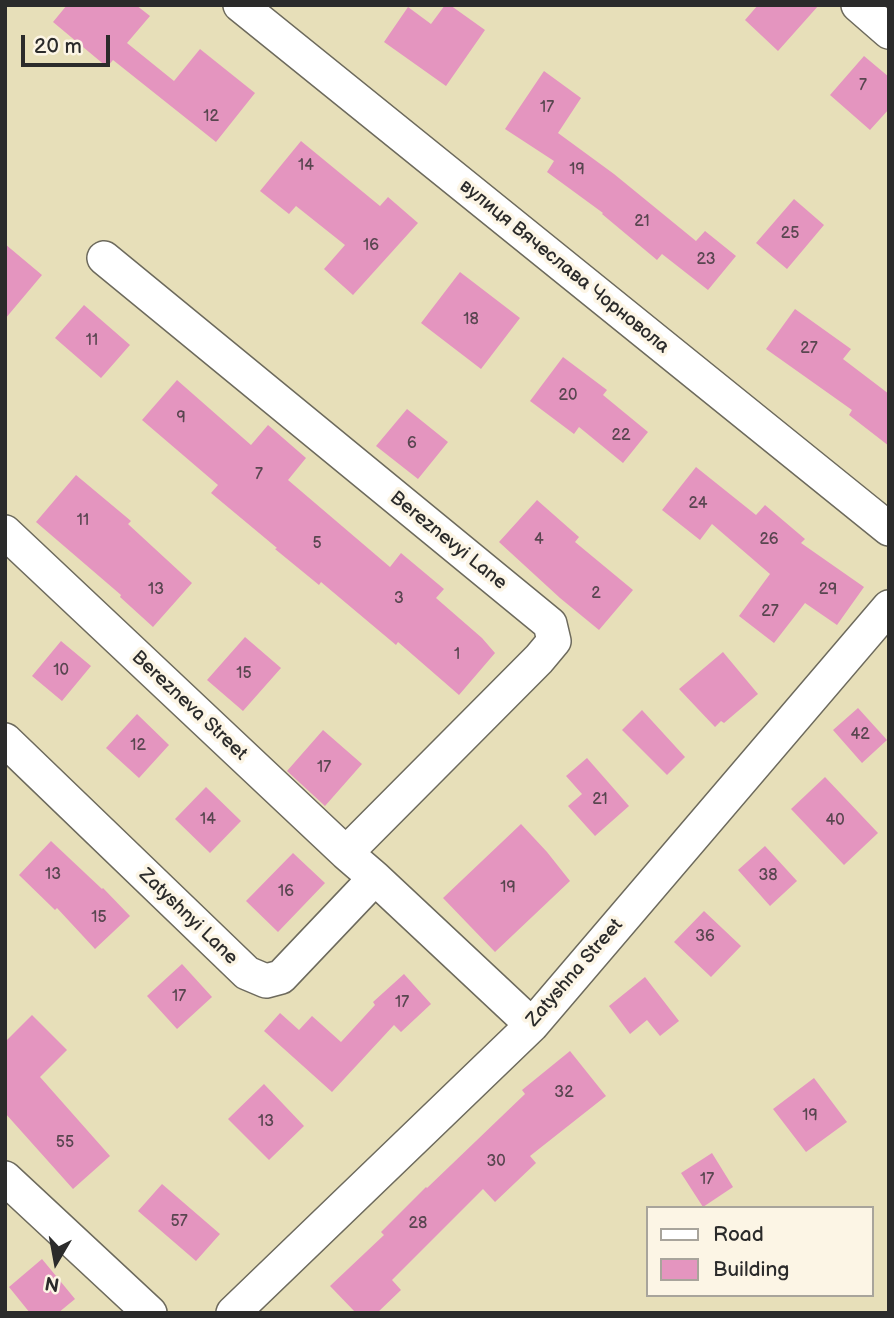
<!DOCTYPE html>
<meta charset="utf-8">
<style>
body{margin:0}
#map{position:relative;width:894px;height:1318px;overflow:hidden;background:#e7dfb9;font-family:"Balsamiq Sans",sans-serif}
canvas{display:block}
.frame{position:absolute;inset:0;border:7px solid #2b2b2b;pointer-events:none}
.legend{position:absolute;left:646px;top:1206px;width:228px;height:91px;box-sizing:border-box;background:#fcf5e5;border:2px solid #a8a49b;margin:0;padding:9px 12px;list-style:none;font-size:21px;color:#2b2b2b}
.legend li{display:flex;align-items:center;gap:14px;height:35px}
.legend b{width:35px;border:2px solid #a8a49b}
.north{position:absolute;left:21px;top:1227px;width:70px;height:70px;-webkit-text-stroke:5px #fcf5e5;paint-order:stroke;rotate:190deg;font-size:19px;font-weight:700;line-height:28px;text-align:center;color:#2b2b2b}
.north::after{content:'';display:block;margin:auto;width:24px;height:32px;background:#2b2b2b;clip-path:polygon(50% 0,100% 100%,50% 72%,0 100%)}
.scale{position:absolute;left:21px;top:35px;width:89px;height:32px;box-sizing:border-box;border:4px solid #2b2b2b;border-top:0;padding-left:9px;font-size:21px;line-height:24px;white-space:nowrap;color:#2b2b2b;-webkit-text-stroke:5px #fcf5e5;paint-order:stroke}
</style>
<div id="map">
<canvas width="894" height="1318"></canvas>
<div class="frame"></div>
<ul class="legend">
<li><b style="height:9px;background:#fff"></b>Road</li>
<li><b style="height:19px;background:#e495bf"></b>Building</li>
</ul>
<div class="north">N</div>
<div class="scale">20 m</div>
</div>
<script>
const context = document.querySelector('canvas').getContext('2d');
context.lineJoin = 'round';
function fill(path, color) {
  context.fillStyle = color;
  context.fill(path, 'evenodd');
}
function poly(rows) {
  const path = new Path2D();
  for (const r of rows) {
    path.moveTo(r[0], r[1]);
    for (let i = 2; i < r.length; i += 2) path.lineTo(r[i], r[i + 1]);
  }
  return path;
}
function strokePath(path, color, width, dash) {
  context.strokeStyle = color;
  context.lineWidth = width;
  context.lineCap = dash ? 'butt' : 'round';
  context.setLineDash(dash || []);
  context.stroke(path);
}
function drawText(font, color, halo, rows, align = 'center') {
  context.font = font + ' "Balsamiq Sans",sans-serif';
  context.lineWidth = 7;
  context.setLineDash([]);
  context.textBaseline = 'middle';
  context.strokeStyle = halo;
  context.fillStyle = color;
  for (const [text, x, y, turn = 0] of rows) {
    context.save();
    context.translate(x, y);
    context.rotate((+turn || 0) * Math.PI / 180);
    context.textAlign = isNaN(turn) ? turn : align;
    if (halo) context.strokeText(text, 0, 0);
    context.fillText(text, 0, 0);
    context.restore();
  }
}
fill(poly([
 [67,5,136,5,150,16,127,43,174,81,200,49,255,93,216,142,113,60,107,67,53,22],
 [445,5,450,5,485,30,446,86,384,42,408,7,431,24],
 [758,5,819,5,778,51,745,20],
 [864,56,889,77,889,109,870,130,830,95],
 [544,71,581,98,558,133,614,174,696,241,705,231,736,256,708,290,662,254,657,260,602,214,603,213,547,172,554,161,505,129],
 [301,141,380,206,388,197,418,223,353,295,324,269,345,245,296,206,289,214,260,191],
 [794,199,824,225,787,269,756,243],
 [5,244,42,275,5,319],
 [460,272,520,318,481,369,421,323],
 [84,305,130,345,101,378,55,338],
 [795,309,851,349,843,359,889,394,889,446,849,415,852,410,766,349],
 [563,357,607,390,603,395,648,432,623,463,579,427,574,434,530,401],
 [177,380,251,445,268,425,306,458,288,480,390,567,401,553,444,589,436,598,482,638,495,653,459,695,398,642,396,645,321,582,319,585,275,549,277,548,211,493,218,485,142,420],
 [407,409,448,442,418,479,376,446],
 [696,467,756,515,765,505,805,539,801,543,864,587,837,625,805,603,774,643,739,616,770,574,712,524,700,540,662,510],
 [76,475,131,521,128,524,192,583,153,627,120,597,121,595,36,522],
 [537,500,579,537,575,542,633,590,599,630,560,598,499,542],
 [245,637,281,668,243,711,207,680],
 [61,641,91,666,62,701,32,676],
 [723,652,758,694,724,723,721,721,715,727,679,689],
 [858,708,887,740,862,763,833,730],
 [642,710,685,757,667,775,622,730],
 [137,714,169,745,139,778,106,748],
 [323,730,362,764,325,806,287,771],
 [587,758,629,806,595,836,568,806,582,794,566,776],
 [825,777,878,833,844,865,791,809],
 [206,787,241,821,210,853,175,819],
 [521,824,547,852,570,881,495,952,443,898],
 [51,841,102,889,103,888,130,916,95,949,57,908,55,910,19,875],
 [765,846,797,881,770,906,738,870],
 [293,853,325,883,278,932,246,901],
 [704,911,741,946,711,977,674,942],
 [182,964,212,997,177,1029,147,996],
 [404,974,431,1004,401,1032,394,1025,332,1092,264,1031,280,1013,299,1030,312,1016,341,1042,375,1005,373,1002],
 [645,977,679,1021,660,1036,647,1020,630,1034,609,1006],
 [32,1015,67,1050,40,1077,110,1156,73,1189,5,1113,5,1042],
 [570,1051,606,1096,530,1156,536,1163,495,1202,483,1189,392,1280,401,1290,377,1313,356,1313,330,1286,384,1235,381,1232,426,1187,427,1188,525,1094,522,1090],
 [814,1078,847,1122,806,1152,773,1109],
 [264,1084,304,1126,269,1160,228,1119],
 [712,1153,733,1187,703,1207,681,1173],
 [162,1184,220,1234,196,1261,138,1211],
 [42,1259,75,1299,58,1313,30,1313,9,1287]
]), '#e495bf');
const minor = poly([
 [240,5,889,529],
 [858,5,889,32],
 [104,258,550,624,554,641,539,659,346,853],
 [5,532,346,853,375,878,532,1025],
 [5,740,247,973,266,981,281,977,375,878],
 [5,1178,150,1313],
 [233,1313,532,1025,889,607]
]);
strokePath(minor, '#6d6a5d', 36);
strokePath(minor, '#fff', 33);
drawText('16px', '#594650', null, [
 ["7",863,86],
 ["17",547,108],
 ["12",211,117],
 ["14",306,166],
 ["19",577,170],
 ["21",642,222],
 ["25",790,234],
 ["16",371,246],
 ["23",706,260],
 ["18",471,320],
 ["11",92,341],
 ["27",809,349],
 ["20",568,396],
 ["9",181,418],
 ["22",621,436],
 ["6",412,444],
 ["7",259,475],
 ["24",698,504],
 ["11",83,521],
 ["4",539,540],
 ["26",769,540],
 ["5",317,544],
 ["13",156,590],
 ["29",828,590],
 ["2",596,594],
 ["3",399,599],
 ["27",770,612],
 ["1",457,655],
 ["10",61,671],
 ["15",244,674],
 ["42",860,735],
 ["12",138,746],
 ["17",324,768],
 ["21",600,800],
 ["14",208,820],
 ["40",835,821],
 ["13",53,875],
 ["38",768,876],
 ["19",508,888],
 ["16",286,892],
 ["15",99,918],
 ["36",705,937],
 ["17",179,997],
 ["17",402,1003],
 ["32",564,1093],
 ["19",810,1116],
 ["13",266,1122],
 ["55",65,1143],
 ["30",496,1162],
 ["17",707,1180],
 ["57",179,1222],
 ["28",418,1224]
]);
drawText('19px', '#2b2b2b', '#fcf5e5', [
 ["вулиця Вячеслава Чорновола",564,267,39],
 ["Bereznevyi Lane",448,541,39],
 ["Berezneva Street",189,706,43],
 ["Zatyshnyi Lane",188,917,44],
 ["Zatyshna Street",575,973,-49]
]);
</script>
